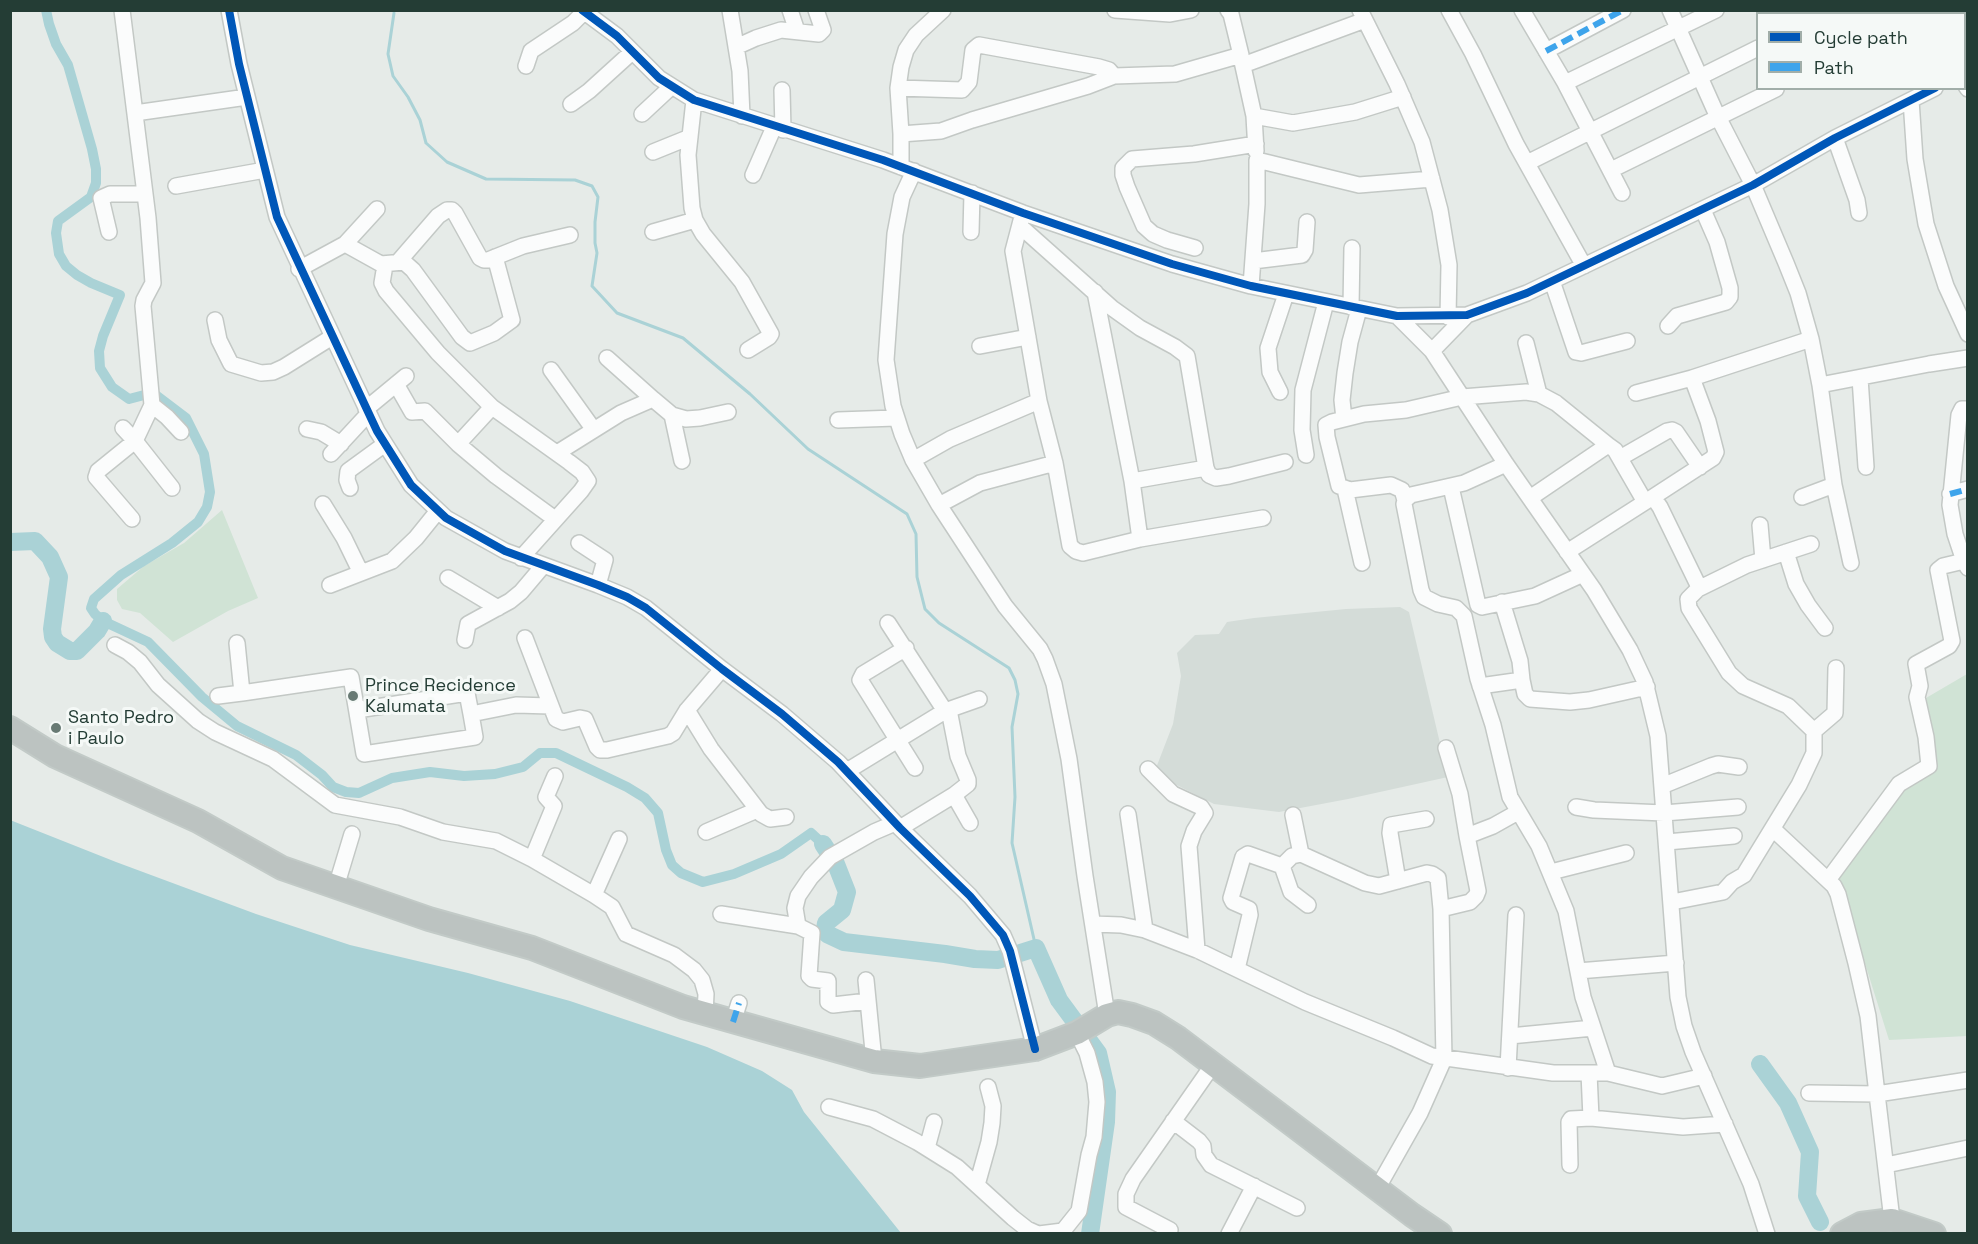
<!DOCTYPE html>
<style>
body{margin:0}
#map{position:relative;width:1978px;height:1244px;overflow:hidden;background:#e6ebe8;font-family:"Space Grotesk",sans-serif}
canvas{display:block}
.frame{position:absolute;inset:0;border:12px solid #243d35;pointer-events:none}
.legend{position:absolute;left:1756px;top:12px;width:210px;height:78px;box-sizing:border-box;background:#f5f9f7;border:2px solid #a1aea9;margin:0;padding:8px 10px;list-style:none;font-size:18px;color:#243d35}
.legend li{display:flex;align-items:center;gap:12px;height:30px}
.legend b{width:30px;border:2px solid #a1aea9}
</style>
<div id="map">
<canvas width="1978" height="1244"></canvas>
<div class="frame"></div>
<ul class="legend">
<li><b style="height:8px;background:#0057b8"></b>Cycle path</li>
<li><b style="height:8px;background:#3ea4eb"></b>Path</li>
</ul>
</div>
<script>
const context = document.querySelector('canvas').getContext('2d');
context.lineJoin = 'round';
function fill(path, color) {
  context.fillStyle = color;
  context.fill(path, 'evenodd');
}
function poly(rows) {
  const path = new Path2D();
  for (const r of rows) {
    path.moveTo(r[0], r[1]);
    for (let i = 2; i < r.length; i += 2) path.lineTo(r[i], r[i + 1]);
  }
  return path;
}
function strokePath(path, color, width, dash) {
  context.strokeStyle = color;
  context.lineWidth = width;
  context.lineCap = dash ? 'butt' : 'round';
  context.setLineDash(dash || []);
  context.stroke(path);
}
function drawText(font, color, halo, rows, align = 'center') {
  context.font = font + ' "Space Grotesk",sans-serif';
  context.lineWidth = 6;
  context.setLineDash([]);
  context.textBaseline = 'middle';
  context.strokeStyle = halo;
  context.fillStyle = color;
  for (const [text, x, y, turn = 0] of rows) {
    context.save();
    context.translate(x, y);
    context.rotate((+turn || 0) * Math.PI / 180);
    context.textAlign = isNaN(turn) ? turn : align;
    if (halo) context.strokeText(text, 0, 0);
    context.fillText(text, 0, 0);
    context.restore();
  }
}
fill(poly([
 [1400,607,1409,612,1448,777,1348,799,1279,812,1214,804,1169,781,1156,768,1173,724,1181,676,1177,653,1195,635,1219,634,1227,622,1254,618,1346,609]
]), '#d4dcd8');
fill(poly([
 [222,510,258,598,228,611,173,642,140,613,122,609,117,600,117,589,144,566,184,543],
 [1967,674,1967,1036,1889,1040,1837,874,1907,783,1934,772,1935,752,1926,698]
]), '#d0e3d5');
fill(poly([
 [10,820,116,862,256,914,350,945,468,973,570,1001,707,1047,762,1071,792,1090,804,1112,901,1233,11,1233]
]), '#aad2d6');
strokePath(poly([
 [394,13,388,54,393,76,408,97,420,120,426,143,447,162,486,179,575,180,592,186,598,197,595,222,595,243,597,253,592,286,617,313,683,338,750,394,808,449,907,514,916,534,917,577,925,609,939,623,1009,668,1015,680,1018,694,1012,727,1015,797,1012,843,1036,948]
]), '#aad2d6', 3);
strokePath(poly([
 [46,10,49,24,56,44,68,65,92,149,96,169,96,183,91,197,58,221,56,233,59,254,66,266,77,275,91,283,120,295,103,336,99,351,100,368,112,387,129,399,148,394,157,396,186,418,204,454,210,492,207,507,198,522,172,543,121,575,94,599,91,608,95,614,103,621,148,642,202,697,237,726,296,755,322,775,333,787,346,792,359,793,392,778,430,772,464,776,495,774,523,767,540,753,556,753,627,787,645,798,658,813,666,850,672,865,681,873,703,882,734,874,781,854,811,833,823,844]
]), '#aad2d6', 10);
strokePath(poly([
 [10,542,35,541,50,557,59,577,52,629,53,637,57,643,70,651,77,651,97,631,103,621],
 [823,844,836,864,847,892,842,910,826,923,825,929,827,934,844,942,945,954,975,959,998,960,1036,948,1059,1000,1098,1053,1107,1092,1106,1122,1090,1234],
 [1760,1064,1788,1103,1810,1152,1807,1196,1820,1222]
]), '#aad2d6', 18);
const minor = poly([
 [122,10,148,218,153,283,144,300,143,306,152,405,135,441,172,488],
 [229,10,239,64,277,217,377,431,411,485,446,518,505,551,598,585,627,597,646,608,722,669,782,714,838,762,900,828,970,896,1003,935,1010,951,1035,1049],
 [582,10,617,36,659,78,694,100,883,160,1023,213,1172,264,1251,286,1397,316,1467,315,1527,293,1753,185,1835,138,1935,88],
 [730,10,740,71,742,116],
 [790,10,797,31],
 [1115,10,1170,14,1191,10],
 [1360,10,1397,84,1422,142,1440,210,1449,265,1448,317],
 [1449,10,1473,54,1516,144,1584,266],
 [1522,10,1565,83,1622,193],
 [1670,10,1716,113,1753,185,1786,263,1798,293,1811,339,1820,385,1929,364,1968,358],
 [1923,14,1931,10],
 [736,47,756,38,781,30,819,34,823,30,816,10],
 [1546,51,1623,10],
 [1241,57,1254,116,1256,151],
 [1243,65,1365,20],
 [526,66,531,51,573,23,584,12],
 [1114,76,1175,74,1241,55,1231,14,1228,10],
 [1565,83,1716,10],
 [1964,83,1968,89],
 [898,88,962,90,969,82,973,50,979,45,1099,67,1109,70,1114,76,1088,86,972,120,941,131,901,134],
 [782,90,783,130],
 [694,100,688,155,692,208,695,220,703,234,742,282,771,334,769,337,748,350],
 [1911,100,1915,159,1926,224,1946,286,1968,334],
 [571,104,589,91,632,52],
 [135,113,247,97],
 [642,114,671,87],
 [1254,116,1293,123,1355,112,1403,97],
 [1835,138,1857,200,1859,213],
 [653,152,690,137],
 [1527,163,1758,48],
 [901,167,901,134,898,88,901,67,906,50,916,35,943,10],
 [1611,170,1776,89],
 [914,171,902,197,895,234,886,360,893,406,902,434,913,460,939,505,1005,606,1040,649,1045,659,1054,684,1069,759,1085,876,1107,1015],
 [753,175,774,127],
 [176,186,265,170],
 [1023,213,1013,251,1039,401,1055,463,1070,546,1076,551,1083,553,1140,539,1263,518],
 [1020,226,1112,308,1140,328,1175,347,1187,356,1206,468,1209,475,1216,478,1229,476,1285,462],
 [109,232,101,198,110,194,144,194],
 [653,232,695,220],
 [971,232,972,193],
 [345,244,377,209],
 [1195,248,1167,240,1153,234,1144,226,1127,187,1123,175,1123,168,1132,159,1194,154,1256,144],
 [399,261,438,216,447,210,452,210,455,213,480,258,484,260,488,260,523,246,570,235],
 [1253,261,1302,255,1305,250,1307,222],
 [385,265,382,283,386,291,438,353,492,407],
 [299,269,345,244,381,264,404,262,413,270,462,337,470,343,494,333,512,320,495,257],
 [1552,281,1576,352,1581,353,1627,341],
 [1251,286,1257,204,1257,160,1359,185,1432,179],
 [1095,292,1132,481,1206,468],
 [1351,307,1352,248],
 [1397,316,1432,351,1506,464,1594,590,1630,650,1645,682,1658,736,1678,997,1684,1026,1693,1052,1751,1184,1767,1234],
 [215,320,219,340,231,364,261,373,273,372,284,367,332,337],
 [1668,326,1677,316,1726,302,1730,297,1730,288,1717,242,1703,210],
 [1526,343,1539,394],
 [980,346,1028,337],
 [1432,351,1467,315],
 [551,370,594,430],
 [1860,378,1866,467],
 [396,384,412,412,425,411,458,444],
 [1280,392,1270,372,1268,348,1286,294],
 [1636,393,1692,378],
 [653,399,672,415,686,419,700,418,728,412],
 [152,405,167,417,181,432],
 [366,409,406,376],
 [1968,409,1962,409,1959,415,1950,505,1955,534,1964,561,1968,559],
 [672,415,682,461],
 [1344,419,1342,400,1345,373,1350,342,1359,309],
 [838,420,896,418],
 [123,428,135,441,98,471,96,477,132,519],
 [307,429,321,432,341,444],
 [557,453,621,413,653,399,607,358],
 [331,454,368,414],
 [1306,455,1302,430,1303,390,1326,302],
 [1620,458,1667,431,1672,430,1676,432,1700,467],
 [913,460,950,439,1039,401],
 [1506,464,1464,483,1411,495,1405,500,1404,504,1421,590,1424,597,1438,604,1456,608,1464,616,1478,679,1493,725,1510,797,1539,846,1566,911,1583,997,1608,1073],
 [1132,481,1140,539],
 [1834,485,1851,563],
 [1451,487,1478,605,1482,607,1535,596,1583,574],
 [350,488,347,480,348,471,385,444],
 [1345,489,1362,563],
 [1950,494,1968,489],
 [1653,497,1713,458,1716,452,1708,421,1692,378,1811,339],
 [1802,497,1834,485,1820,385],
 [1530,498,1608,445,1615,450,1645,502],
 [1405,500,1402,490,1391,485,1350,490,1339,486,1327,437,1326,425,1332,422,1364,414,1406,410,1462,397,1526,392,1539,394,1556,403,1608,445],
 [323,504,344,538,361,573],
 [939,505,980,483,1055,463],
 [1760,525,1763,560],
 [579,543,605,560,598,585],
 [1567,552,1653,497,1660,507,1698,585,1698,589,1688,599,1689,608,1729,673,1743,686,1788,706,1814,731,1814,753,1799,785,1744,875,1732,882,1723,892,1672,902],
 [1786,552,1796,584,1808,605,1825,628],
 [521,558,581,491,588,481,582,472,569,462,492,407,458,444,496,476,555,519],
 [448,578,498,608],
 [330,585,392,561,416,538,437,512],
 [1698,589,1747,565,1811,544],
 [1502,602,1520,661,1522,680],
 [888,623,945,711],
 [525,638,556,719,563,722,580,718,585,719,597,747,600,750,607,750,668,736,673,733,687,710,722,669],
 [465,640,468,624,510,601,521,592,543,566],
 [237,643,242,693,351,677,364,754,475,737,471,714],
 [115,645,128,652,140,662,158,685,198,721,215,732,273,759,335,805,400,817,443,832,496,841,532,859,594,895,612,907,626,934,674,955,694,970,702,980,706,994,705,1014],
 [906,648,863,674,860,680,915,768],
 [1480,686,1522,680,1525,694,1530,699,1570,702,1589,700,1647,687],
 [218,696,242,693],
 [357,710,467,693,471,714,516,705,550,706],
 [687,710,711,749,761,814,770,819,786,817],
 [1814,731,1835,713,1836,668],
 [1446,748,1460,794,1467,836],
 [1148,769,1173,794,1201,807,1205,813,1194,831,1189,846,1197,950],
 [847,771,945,711,979,699],
 [1662,786,1711,766,1718,764,1739,767],
 [954,795,970,823],
 [1576,807,1594,810,1664,813,1738,807],
 [1128,814,1145,930],
 [1293,815,1301,854,1365,883,1379,886,1427,873,1432,874,1438,878,1441,909,1444,1059,1420,1113,1377,1189],
 [900,828,954,795,968,784,968,780,958,756,949,710],
 [1773,829,1834,886,1838,894,1856,963,1868,1016,1877,1094,1809,1093],
 [706,832,757,810],
 [1667,842,1734,836],
 [532,859,554,806,546,797,555,776],
 [1282,866,1291,892,1308,905],
 [1551,872,1626,853],
 [1828,880,1899,784,1929,766,1926,737,1917,697,1920,686,1916,664,1949,646,1952,641,1938,570,1943,566,1964,561,1968,568],
 [1398,881,1390,833,1391,825,1426,819],
 [336,887,352,834],
 [594,895,619,839],
 [1441,909,1470,902,1476,896,1478,891,1467,836,1493,826,1518,812],
 [721,914,798,926],
 [1093,924,1121,925,1145,930,1197,950,1305,1002,1393,1038,1432,1056,1553,1073,1608,1073,1662,1086,1704,1076],
 [1237,969,1250,915,1249,909,1233,902,1231,898,1243,857,1248,854,1282,866,1292,856,1301,854],
 [1578,971,1676,963],
 [866,980,874,1061],
 [868,1001,833,1005,828,1002,828,981,812,979,809,976,812,933,798,926,795,908,798,896,811,877,830,857,874,832,895,823],
 [733,1022,739,1003],
 [1510,1036,1593,1028],
 [1508,1068,1516,915],
 [1589,1073,1591,1118],
 [829,1107,873,1119,917,1142,957,1167,1013,1218,1027,1229,1038,1234],
 [1173,1121,1199,1141,1203,1146,1204,1155,1211,1165,1297,1208],
 [927,1148,934,1122],
 [1570,1165,1569,1122,1571,1119,1591,1118,1683,1127,1725,1124],
 [1886,1165,1968,1148],
 [977,1185,989,1142,992,1123,993,1106,988,1087],
 [1892,1220,1877,1094,1968,1080],
 [1170,1230,1126,1207,1126,1194,1133,1179,1212,1066],
 [1039,1234,1063,1231,1079,1211,1089,1155,1094,1137,1097,1102,1095,1082,1087,1053,1077,1033],
 [1229,1234,1254,1186]
]);
const highway = poly([
 [10,728,55,756,198,821,282,868,429,919,532,948,683,1007,874,1061,920,1066,1035,1049,1077,1033,1107,1015,1118,1012,1132,1015,1154,1023,1178,1038,1412,1215,1440,1234],
 [1842,1234,1861,1224,1892,1220,1934,1234]
]);
strokePath(minor, '#c3c8c5', 18);
strokePath(highway, '#c2cac7', 26);
strokePath(minor, '#fbfcfc', 15);
strokePath(highway, '#bcc3c1', 22);
strokePath(poly([
 [1546,51,1623,10],
 [1950,494,1968,489],
 [733,1022,739,1003]
]), '#3ea4eb', 6, [12, 6]);
strokePath(poly([
 [229,10,239,64,277,217,377,431,411,485,446,518,505,551,598,585,627,597,646,608,722,669,782,714,838,762,900,828,970,896,1003,935,1010,951,1035,1049],
 [582,10,617,36,659,78,694,100,883,160,1023,213,1172,264,1251,286,1397,316,1467,315,1527,293,1753,185,1835,138,1935,88]
]), '#0057b8', 8);
for (const [x, y, r, color] of [
 [353,696,6,"#687a74"],
 [56,728,6,"#687a74"]
]) {
  const dot = new Path2D();
  dot.arc(x, y, r, 0, 2 * Math.PI);
  context.fillStyle = color;
  context.fill(dot);
  strokePath(dot, '#f5f9f7', 2);
}
drawText('18px', '#243d35', '#f5f9f7', [
 ["Prince Recidence",365,686],
 ["Kalumata",365,707],
 ["Santo Pedro",68,718],
 ["i Paulo",68,739]
], 'left');
</script>
